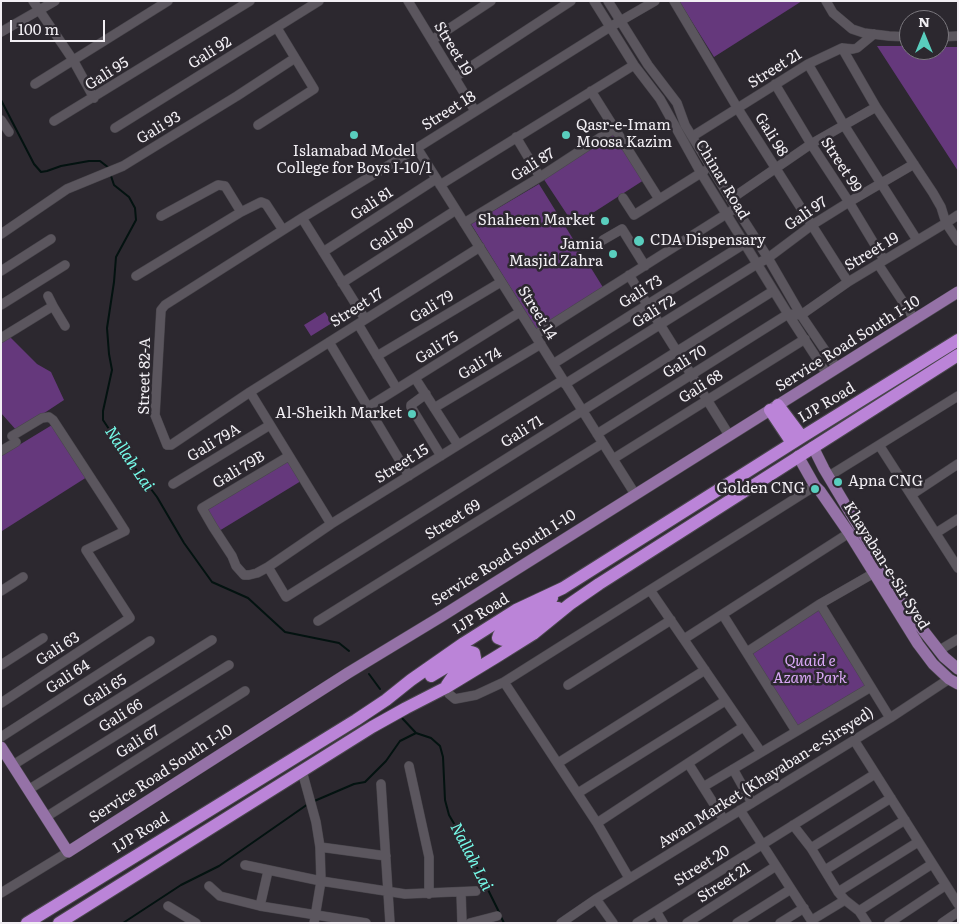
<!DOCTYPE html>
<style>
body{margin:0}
#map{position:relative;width:959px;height:924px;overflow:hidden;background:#2c282f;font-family:Literata,serif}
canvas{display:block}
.frame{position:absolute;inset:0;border:2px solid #f2eff4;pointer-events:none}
.north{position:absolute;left:899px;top:10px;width:50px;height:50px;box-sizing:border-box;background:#2c282f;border:1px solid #7b787e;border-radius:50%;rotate:0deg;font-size:14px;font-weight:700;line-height:20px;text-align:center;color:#f2eff4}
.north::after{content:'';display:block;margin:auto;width:18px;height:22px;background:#59cebe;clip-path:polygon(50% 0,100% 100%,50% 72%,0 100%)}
.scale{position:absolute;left:10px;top:20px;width:95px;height:22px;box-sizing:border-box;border:2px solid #f2eff4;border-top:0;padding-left:6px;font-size:15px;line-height:18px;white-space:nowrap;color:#f2eff4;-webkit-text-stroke:4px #2c282f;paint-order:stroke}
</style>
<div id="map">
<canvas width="959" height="924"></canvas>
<div class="frame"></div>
<div class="north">N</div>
<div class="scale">100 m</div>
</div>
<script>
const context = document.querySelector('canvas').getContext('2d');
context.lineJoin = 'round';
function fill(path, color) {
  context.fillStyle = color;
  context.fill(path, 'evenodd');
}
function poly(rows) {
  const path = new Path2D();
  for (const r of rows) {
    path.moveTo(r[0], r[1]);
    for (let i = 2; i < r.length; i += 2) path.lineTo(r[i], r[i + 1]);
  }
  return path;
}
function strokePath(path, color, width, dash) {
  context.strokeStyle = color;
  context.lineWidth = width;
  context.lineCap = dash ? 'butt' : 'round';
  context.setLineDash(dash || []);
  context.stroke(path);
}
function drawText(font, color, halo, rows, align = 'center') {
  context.font = font + ' Literata,serif';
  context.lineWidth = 5;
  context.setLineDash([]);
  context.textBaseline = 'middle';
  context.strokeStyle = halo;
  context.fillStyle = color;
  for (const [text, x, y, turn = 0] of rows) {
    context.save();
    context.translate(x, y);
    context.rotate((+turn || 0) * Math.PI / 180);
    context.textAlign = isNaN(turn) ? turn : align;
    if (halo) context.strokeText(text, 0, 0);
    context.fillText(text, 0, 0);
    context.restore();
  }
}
fill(poly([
 [679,1,802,1,714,57],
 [877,46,909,46,909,50,939,50,939,47,958,47,958,171],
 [613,133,644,180,574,225,543,178],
 [539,184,604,289,538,332,471,224],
 [325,312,332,323,311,336,304,325],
 [9,336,37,364,51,372,64,400,17,431,1,413,1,340],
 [52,425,87,477,2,531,1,456],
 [288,460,301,481,219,531,206,510],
 [820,604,871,687,796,731,747,652]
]), '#65387c');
strokePath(poly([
 [1,100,34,164,41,172,47,171,61,166,89,161,100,161,109,168],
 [111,176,114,185,129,197,135,208,136,220,116,257,114,282,107,328,109,354,112,370,103,411,103,420,135,468,157,497,184,543,212,582,248,598,285,632,339,643,349,651],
 [369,674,380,689],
 [402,718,416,733,431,738,440,746,443,757,445,800,449,815,463,839,499,912],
 [312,802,354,784,365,782,386,761,400,741,416,733],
 [501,917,504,923],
 [123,923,181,885,219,866,308,804]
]), '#031210', 2);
const minor = poly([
 [33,1,73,60,94,98],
 [408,1,475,111],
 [594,1,634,65,660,99,701,173,788,314,827,374],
 [608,1,648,65,677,103,685,125,736,208,768,258,801,315,837,368],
 [674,1,738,109,848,282],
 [826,1,833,13,852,29,864,33,889,36,909,37],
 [1,32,55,1],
 [939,37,958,36],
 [432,40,491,1],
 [842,48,876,107,933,193,941,207,946,223,958,241],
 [808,64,844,125,917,240],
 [455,77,571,1],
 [35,84,168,1],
 [775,84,811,144,849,202,884,260],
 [591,91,659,199],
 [1,120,9,132],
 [54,121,250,1],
 [258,125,314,89,277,28],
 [115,128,319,1],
 [693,136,808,64,842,48,853,49,857,48,874,34],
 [516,137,540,177],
 [417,148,635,494],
 [440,185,634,65],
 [623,198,634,215,704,171],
 [731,199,811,144,876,107],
 [161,216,218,185,225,186,241,212],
 [302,218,365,319],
 [464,223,540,177,615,128],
 [1,234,67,189,123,166,237,96,295,58],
 [603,240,622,229,645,266],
 [480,247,250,392,171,445,167,445,155,415,161,310,165,305,302,218,417,148,610,27,655,1],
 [323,252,436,179],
 [878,264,915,320],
 [1,271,51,239],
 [629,275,729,435],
 [136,276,241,212,261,202,266,204,283,230],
 [342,283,456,210],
 [1,305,65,265],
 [53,306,65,326],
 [358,324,397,389],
 [535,335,731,211],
 [1,338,53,306,48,296],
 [329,342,409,476],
 [377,356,501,282],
 [553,364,744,244],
 [415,378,458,445],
 [565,384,757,264,768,258,812,225,849,202,914,164],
 [250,392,331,524],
 [426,394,411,405,411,407,441,456],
 [368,407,520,312],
 [434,408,541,344],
 [597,434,788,314,801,315,848,282,946,223,958,215],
 [879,445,958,568],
 [1,451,16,442],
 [289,456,202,508,213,527,232,556,236,566,244,575,249,575,257,573,268,567,331,524,563,380],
 [613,459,805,339],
 [829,476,958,396],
 [173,484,270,425],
 [911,495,958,464],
 [936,533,958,519],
 [268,567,286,597,773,291],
 [650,590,761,752],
 [1,591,23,577],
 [820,604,890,718],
 [723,615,796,731],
 [318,621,603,443],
 [684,639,849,533],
 [938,651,958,639],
 [747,652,820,604,874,573],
 [1,665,43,638],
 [504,682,597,823,629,878],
 [568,685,671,620],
 [445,688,449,694,455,699,476,695,504,682,815,486],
 [1,703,130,618,86,550,125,531,111,509,53,420,49,417,42,418,12,436],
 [1,737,150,641],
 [854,740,958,904],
 [558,763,705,670],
 [688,763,724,820],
 [13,765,212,640],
 [409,766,429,857,429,894],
 [733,769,752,803],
 [302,771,316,822,320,847,321,881,314,923],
 [381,784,390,923],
 [703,787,871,687],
 [28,790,229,665],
 [578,793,725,701],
 [740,810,813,923],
 [46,817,245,691],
 [597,823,743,727],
 [793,825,811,848,838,892,845,900,859,911,867,923],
 [320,847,386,856],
 [811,848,891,798],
 [245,865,321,881,405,894,476,891],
 [825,870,905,820],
 [209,886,220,896,260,906,366,923],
 [461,892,462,923],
 [838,892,918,842],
 [1,893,68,852],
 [596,899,613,923],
 [168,906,196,923],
 [260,906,268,871],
 [656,911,875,774],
 [859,911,932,864],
 [812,920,845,900],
 [470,923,497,916],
 [561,923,596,899,890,718,949,679],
 [637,923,656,911,663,923],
 [687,923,776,866],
 [737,923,791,889],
 [780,923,804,908],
 [889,923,946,885],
 [942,923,958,912]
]);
const major = poly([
 [813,447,824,469,912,616,944,657,958,669],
 [798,456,815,486,820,491,849,533,918,644,933,664,949,679,958,684],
 [1,747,68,852,348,673,442,616,958,292]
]);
const highway = poly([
 [778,405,802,437],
 [770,410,792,443],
 [552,598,549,602,500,634,499,635,498,638,503,640,552,609,558,608],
 [431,676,471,652,474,653,475,658,458,669,447,685],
 [27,923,356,720,386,700,411,680,464,643,516,610,563,588,802,437,958,340],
 [59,923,372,727,406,708,445,688,496,657,533,634,570,604,599,584,958,355]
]);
strokePath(minor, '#49464c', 10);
strokePath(major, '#49464c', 12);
strokePath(highway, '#49464c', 14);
strokePath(minor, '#5b565e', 9);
strokePath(major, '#9572a7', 11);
strokePath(highway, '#bb84d8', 12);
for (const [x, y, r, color] of [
 [354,135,5,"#59cebe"],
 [566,135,5,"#59cebe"],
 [605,221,5,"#59cebe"],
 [639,241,6,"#59cebe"],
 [613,254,5,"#59cebe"],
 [412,414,5,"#59cebe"],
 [838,482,5,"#59cebe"],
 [815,489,5,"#59cebe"]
]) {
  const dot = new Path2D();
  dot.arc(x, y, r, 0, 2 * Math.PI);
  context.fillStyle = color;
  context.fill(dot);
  strokePath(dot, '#2c282f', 2);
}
drawText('15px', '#f2eff4', '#2c282f', [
 ["Street 19",453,49,59],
 ["Gali 92",210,53,-32],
 ["Street 21",775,69,-32],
 ["Gali 95",107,74,-32],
 ["Street 18",449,111,-32],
 ["Gali 93",159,128,-31],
 ["Gali 98",771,135,58],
 ["Gali 87",533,165,-32],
 ["Street 99",841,165,57],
 ["Chinar Road",722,180,59],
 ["Gali 81",372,204,-33],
 ["Gali 97",806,214,-34],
 ["Gali 80",392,235,-33],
 ["Street 19",872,252,-31],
 ["Gali 73",641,292,-32],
 ["Gali 79",432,307,-31],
 ["Street 17",357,308,-32],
 ["Gali 72",654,312,-32],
 ["Street 14",537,313,58],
 ["Service Road South I-10",848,344,-32],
 ["Gali 75",437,348,-32],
 ["Gali 70",685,362,-32],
 ["Gali 74",480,364,-31],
 ["Street 82-A",145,376,-89],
 ["Gali 68",701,387,-32],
 ["IJP Road",827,403,-31],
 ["Gali 71",522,432,-32],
 ["Gali 79A",214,443,-31],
 ["Street 15",402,464,-32],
 ["Gali 79B",239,470,-31],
 ["Street 69",453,520,-32],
 ["Service Road South I-10",504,558,-32],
 ["Khayaban-e-Sir Syed",886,566,58],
 ["IJP Road",481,614,-32],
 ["Gali 63",58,649,-33],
 ["Gali 64",68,677,-33],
 ["Gali 65",105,691,-32],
 ["Gali 66",121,716,-32],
 ["Gali 67",138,742,-32],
 ["Service Road South I-10",161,774,-33],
 ["Awan Market (Khayaban-e-Sirsyed)",766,778,-32],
 ["IJP Road",141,833,-32],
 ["Street 20",702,866,-32],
 ["Street 21",724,883,-33]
]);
drawText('15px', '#f2eff4', '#2c282f', [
 ["Qasr-e-Imam",576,126,"left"],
 ["Moosa Kazim",576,143,"left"],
 ["Islamabad Model",354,152,"center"],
 ["College for Boys I-10/1",354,169,"center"],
 ["Shaheen Market",595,221],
 ["CDA Dispensary",650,241,"left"],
 ["Jamia",603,245],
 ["Masjid Zahra",603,262],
 ["Al-Sheikh Market",402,414],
 ["Apna CNG",848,482,"left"],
 ["Golden CNG",805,489]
], 'right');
drawText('italic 15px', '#daa8f7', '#2c282f', [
 ["Quaid e",810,662],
 ["Azam Park",810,679]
]);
drawText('italic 16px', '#76fcea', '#2c282f', [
 ["Nallah Lai",129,459,56],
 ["Nallah Lai",471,857,63]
]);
</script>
